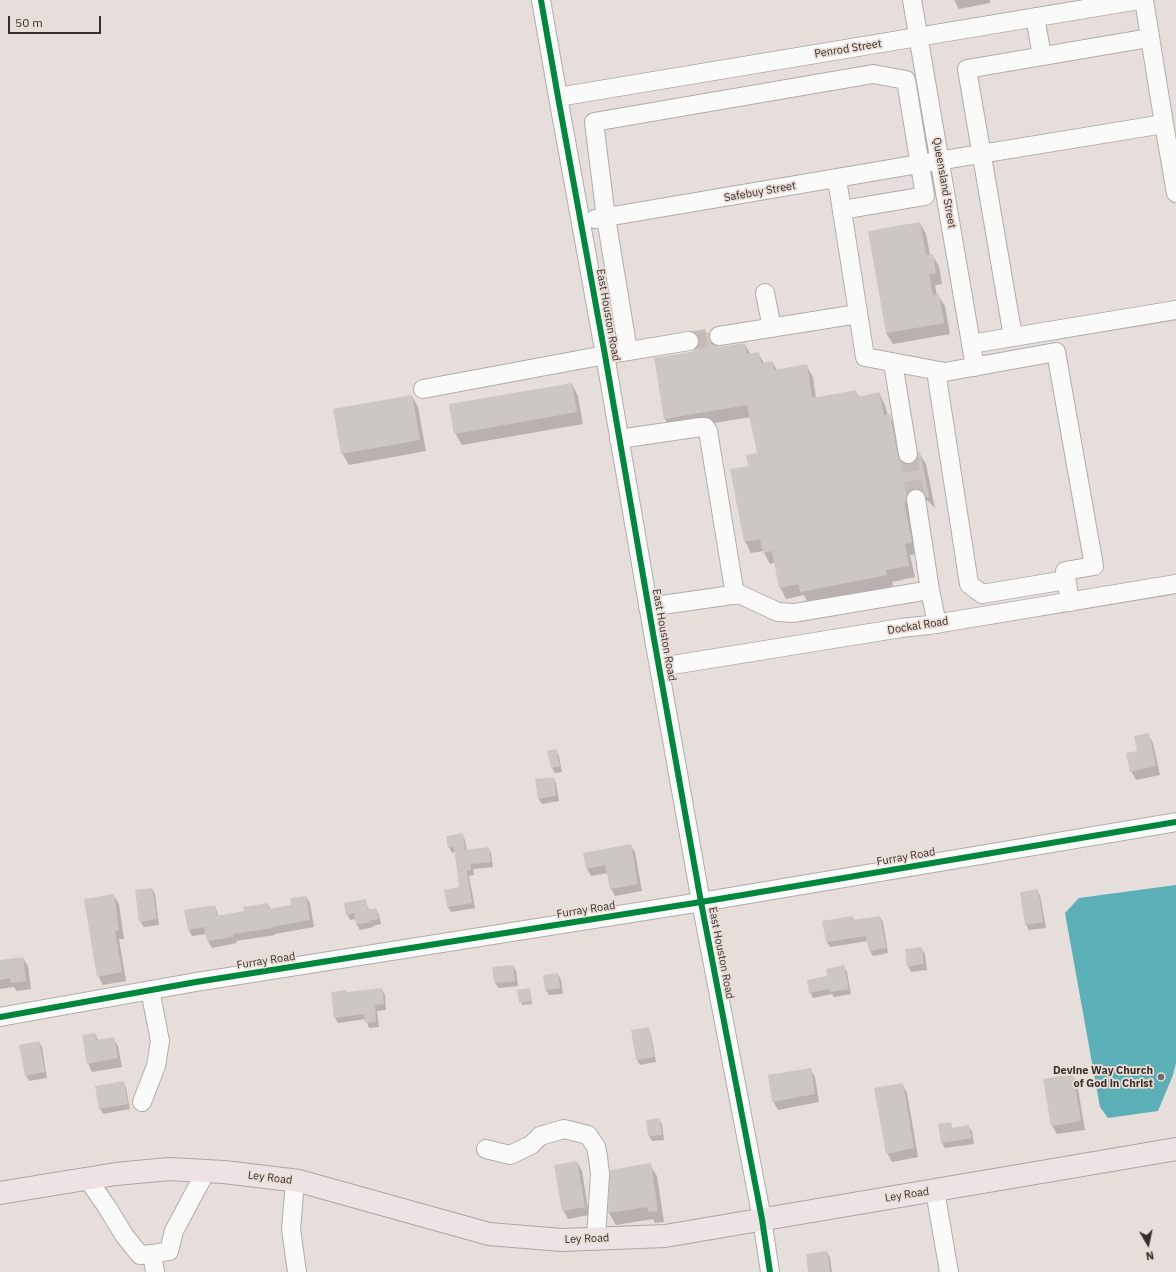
<!DOCTYPE html>
<style>
body{margin:0}
#map{position:relative;width:1176px;height:1272px;overflow:hidden;background:#e6dedb;font-family:"IBM Plex Sans",sans-serif}
canvas{display:block}
.north{position:absolute;left:1128px;top:1224px;width:40px;height:40px;-webkit-text-stroke:3px #ebddd6;paint-order:stroke;rotate:171deg;font-size:11px;font-weight:700;line-height:16px;text-align:center;color:#352f2c}
.north::after{content:'';display:block;margin:auto;width:14px;height:18px;background:#352f2c;clip-path:polygon(50% 0,100% 100%,50% 72%,0 100%)}
.scale{position:absolute;left:8px;top:16px;width:93px;height:18px;box-sizing:border-box;border:2px solid #352f2c;border-top:0;padding-left:5px;font-size:12px;line-height:14px;white-space:nowrap;color:#352f2c;-webkit-text-stroke:3px #ebddd6;paint-order:stroke}
</style>
<div id="map">
<canvas width="1176" height="1272"></canvas>
<div class="north">N</div>
<div class="scale">50 m</div>
</div>
<script>
const context = document.querySelector('canvas').getContext('2d');
context.lineJoin = 'round';
function fill(path, color) {
  context.fillStyle = color;
  context.fill(path, 'evenodd');
}
function poly(rows) {
  const path = new Path2D();
  for (const r of rows) {
    path.moveTo(r[0], r[1]);
    for (let i = 2; i < r.length; i += 2) path.lineTo(r[i], r[i + 1]);
  }
  return path;
}
function strokePath(path, color, width, dash) {
  context.strokeStyle = color;
  context.lineWidth = width;
  context.lineCap = dash ? 'butt' : 'round';
  context.setLineDash(dash || []);
  context.stroke(path);
}
function drawText(font, color, halo, rows, align = 'center') {
  context.font = font + ' "IBM Plex Sans",sans-serif';
  context.lineWidth = 3.5;
  context.setLineDash([]);
  context.textBaseline = 'middle';
  context.strokeStyle = halo;
  context.fillStyle = color;
  for (const [text, x, y, turn = 0] of rows) {
    context.save();
    context.translate(x, y);
    context.rotate((+turn || 0) * Math.PI / 180);
    context.textAlign = isNaN(turn) ? turn : align;
    if (halo) context.strokeText(text, 0, 0);
    context.fillText(text, 0, 0);
    context.restore();
  }
}
fill(poly([
 [1176,885,1176,1063,1173,1075,1158,1111,1108,1118,1100,1107,1065,913,1079,898]
]), '#5bafb7');
fill(poly([
 [954,0,990,0,990,3,959,9],
 [920,223,926,234,930,255,932,255,939,266,942,284,935,285,937,295,938,295,945,306,950,334,893,344,886,333],
 [709,333,715,344,715,347,721,348,745,344,750,354,758,353,764,363,772,362,777,370,806,365,813,377,816,398,856,391,859,397,879,393,885,405,888,416,889,415,896,427,903,464,910,465,916,463,919,458,919,453,926,464,935,508,928,501,921,500,918,554,910,555,915,577,892,582,893,586,808,603,804,595,786,599,780,587,775,563,770,564,763,551,751,553,745,541,749,467,758,454,751,417,672,430,665,419,691,353,697,350],
 [572,384,578,396,583,424,462,445,455,433],
 [412,396,418,407,426,451,349,465,342,453],
 [1148,734,1153,743,1160,775,1136,780,1131,771,1138,752],
 [556,750,559,756,562,772,555,773,552,768],
 [553,778,556,783,559,801,542,804,538,798],
 [462,834,465,840,467,851,488,848,491,853,493,867,473,869,474,875,469,876,475,908,451,912,448,907,460,888,455,852,452,853,449,847],
 [630,845,635,852,642,891,615,896,611,889,608,873,591,876,587,869],
 [152,889,155,894,159,925,144,927,140,921],
 [1037,890,1040,895,1046,928,1029,930,1026,925,1021,893],
 [114,896,119,904,124,939,119,939,126,981,103,985,98,976],
 [306,897,310,903,314,927,275,934,275,935,236,941,237,943,212,948,208,941,206,934,192,936,188,929,215,906,219,917,245,912,268,904,271,910,292,906],
 [365,900,369,910,376,909,379,915,381,924,373,926,373,927,360,930,357,925,356,919,350,920,347,914],
 [852,917,855,921,880,917,883,922,888,953,873,956,870,951,868,941,830,947,827,942,823,922],
 [921,948,925,954,927,970,911,972,908,966],
 [23,958,28,966,31,989,17,991,14,987,0,989,0,961],
 [513,966,516,971,518,986,499,988,495,983,493,968],
 [844,967,847,972,851,994,834,997,832,994,813,998,810,992,828,977],
 [558,974,561,980,563,994,549,995,546,990],
 [382,989,385,995,386,1010,377,1011,379,1027,369,1028,366,1019,338,1023,335,1018,346,991,347,993],
 [518,991,530,991,532,1004,522,1005],
 [648,1029,651,1034,656,1062,640,1065,637,1060],
 [95,1034,98,1040,113,1038,118,1046,122,1067,92,1072,88,1063],
 [39,1042,42,1047,47,1078,29,1081,26,1075],
 [810,1069,815,1077,819,1102,778,1110,773,1101],
 [1072,1075,1077,1083,1085,1130,1057,1134,1052,1126],
 [123,1082,126,1087,130,1109,103,1114,100,1108],
 [902,1084,907,1093,918,1157,892,1162,887,1153],
 [659,1119,662,1124,664,1140,652,1141,649,1136,647,1121],
 [950,1123,953,1129,968,1126,972,1131,974,1144,945,1148,942,1143,939,1125],
 [577,1162,582,1171,589,1215,568,1219,563,1210],
 [650,1165,657,1176,664,1222,655,1223,653,1219,616,1225,609,1213,611,1171],
 [827,1252,830,1258,832,1272,809,1272]
]), '#0003');
fill(poly([
 [920,222,926,255,933,254,936,273,929,274,933,295,939,294,944,323,886,333,868,231],
 [709,332,709,338,711,343,715,346,721,347,745,343,747,354,759,352,761,363,772,361,774,370,807,364,812,398,856,390,858,397,879,392,884,415,890,414,898,456,900,460,905,464,910,464,915,462,918,457,918,452,920,452,929,497,926,497,924,493,920,489,914,489,909,491,906,496,906,501,904,502,912,542,905,544,909,566,886,570,887,575,800,592,799,584,779,588,772,551,763,553,760,539,744,542,730,469,748,466,746,455,757,453,747,405,664,419,654,358,691,352,696,349,699,344,699,339,697,334],
 [572,383,577,412,454,434,449,404],
 [412,395,420,440,341,454,333,409],
 [1149,733,1156,766,1130,772,1126,753,1137,751,1134,736],
 [556,749,560,766,551,768,547,751],
 [554,777,556,796,538,799,535,779],
 [463,833,465,850,489,847,491,862,471,864,471,870,467,871,472,903,447,907,444,890,459,887,454,847,448,848,446,836],
 [631,844,638,884,610,889,605,865,586,869,583,853],
 [152,888,157,919,139,922,135,890],
 [1038,889,1043,922,1025,925,1020,892],
 [114,894,119,930,115,931,122,972,97,977,84,899],
 [306,896,310,920,272,927,272,928,233,934,233,937,207,941,204,927,188,930,184,910,215,905,217,916,244,911,243,907,268,903,269,909,291,905,290,898],
 [366,899,368,910,376,908,378,919,371,920,371,922,356,925,354,913,346,915,344,903],
 [853,916,853,920,880,916,886,948,869,951,866,936,826,942,822,921],
 [922,947,924,964,907,967,905,949],
 [23,957,26,981,11,983,10,978,0,980,0,960],
 [513,965,515,981,494,983,492,967],
 [844,965,849,989,830,992,829,989,809,993,807,980,827,976,826,969],
 [558,973,560,988,545,990,543,975],
 [382,988,384,1004,375,1005,376,1022,365,1023,364,1014,334,1018,331,992,346,990,346,992],
 [530,988,532,1001,519,1003,517,990],
 [649,1027,654,1057,636,1060,631,1030],
 [95,1033,96,1040,114,1037,118,1058,87,1064,82,1035],
 [39,1041,45,1072,25,1076,19,1045],
 [811,1068,815,1094,772,1102,768,1075],
 [1073,1074,1081,1121,1051,1126,1043,1079],
 [124,1081,128,1104,99,1109,95,1086],
 [903,1083,914,1148,886,1154,874,1088],
 [660,1118,662,1135,648,1136,646,1120],
 [951,1122,952,1128,969,1125,971,1138,941,1143,938,1124],
 [577,1161,585,1207,562,1211,554,1165],
 [651,1163,658,1211,648,1212,647,1207,608,1213,610,1170],
 [827,1251,830,1272,808,1272,806,1254]
]), '#cdc7c4');
strokePath(poly([
 [689,341,719,336],
 [908,454,916,499]
]), '#c3bbb8', 18, [18, 9]);
const minor = poly([
 [541,0,558,97,605,355,654,639,701,902,762,1219,770,1272],
 [912,0,975,367],
 [1035,17,1042,56],
 [558,97,1139,0],
 [1164,124,1176,193],
 [837,179,865,357,945,372,1056,352,1094,566,1065,571,1070,602],
 [595,219,919,164,1164,124,1144,0],
 [765,293,772,328],
 [719,336,858,314],
 [1013,337,967,69,1149,38],
 [971,344,1176,310],
 [628,351,606,218,594,122,873,74,906,80,925,196,842,210],
 [893,363,908,454],
 [936,371,969,584,982,594,1066,580],
 [423,389,605,355,689,341],
 [619,439,701,427,705,427,708,431,735,595],
 [916,499,930,590],
 [648,607,739,594,778,612,794,613,930,590,937,624],
 [660,667,901,628,929,625,1176,584],
 [0,1017,196,982,701,902,1176,822],
 [142,1102,156,1066,160,1041,150,990],
 [486,1149,510,1155,531,1145,540,1136,564,1129,588,1135,596,1147,598,1157,600,1174,596,1239],
 [87,1178,107,1207,124,1235,140,1255,152,1254,169,1251,174,1231,206,1171],
 [295,1181,291,1229,297,1272],
 [935,1191,949,1272],
 [152,1254,155,1272]
]);
const major = poly([
 [0,1193,116,1174,169,1169,224,1172,299,1181,489,1234,562,1240,665,1236,1176,1149]
]);
strokePath(minor, '#b2acaa', 20);
strokePath(major, '#b4a1a1', 24);
strokePath(minor, '#fbfafa', 18);
strokePath(major, '#eee3e4', 22);
strokePath(poly([
 [541,0,558,97,605,355,654,639,701,902,762,1219,770,1272],
 [0,1017,196,982,701,902,1176,822]
]), '#00873e', 6);
for (const [x, y, r, color] of [
 [1161,1077,4,"#736c69"]
]) {
  const dot = new Path2D();
  dot.arc(x, y, r, 0, 2 * Math.PI);
  context.fillStyle = color;
  context.fill(dot);
  strokePath(dot, '#ebddd6', 1.5);
}
drawText('11px', '#352f2c', '#ebddd6', [
 ["Penrod Street",848,49,-9],
 ["Queensland Street",944,183,80],
 ["Safebuy Street",760,192,-10],
 ["East Houston Road",608,315,80],
 ["Dockal Road",918,626,-9],
 ["East Houston Road",664,635,80],
 ["Furray Road",906,857,-10],
 ["Furray Road",586,910,-9],
 ["East Houston Road",721,953,79],
 ["Furray Road",266,961,-9],
 ["Ley Road",270,1178,7],
 ["Ley Road",907,1195,-9],
 ["Ley Road",587,1239,-2]
]);
drawText('bold 11px', '#352f2c', '#ebddd6', [
 ["Devine Way Church",1153,1071],
 ["of God in Christ",1153,1084]
], 'right');
</script>
